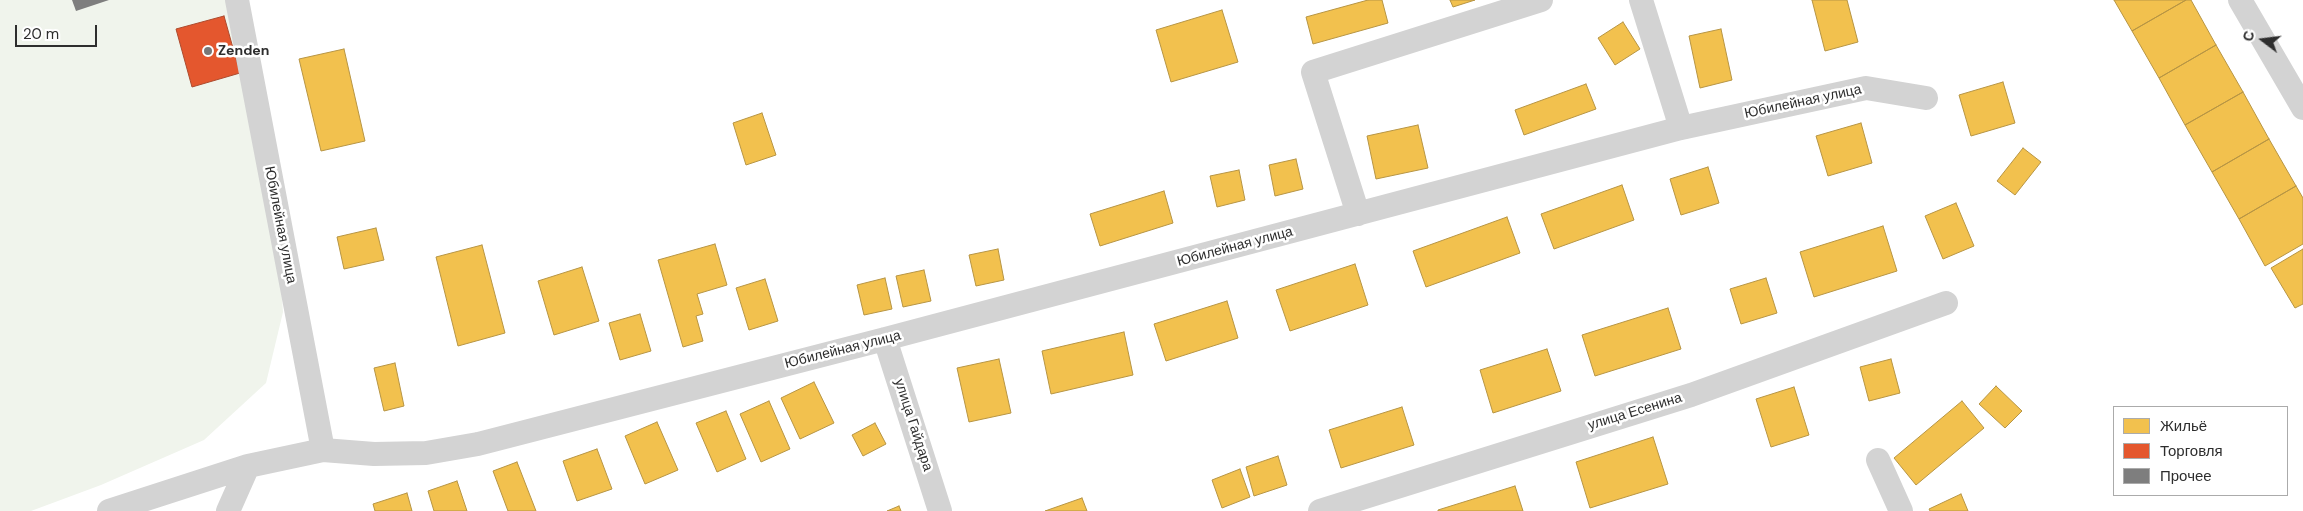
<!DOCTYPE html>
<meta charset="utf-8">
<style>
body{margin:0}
#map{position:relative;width:2303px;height:511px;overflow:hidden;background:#fff;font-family:"DM Sans",sans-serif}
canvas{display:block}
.legend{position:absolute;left:2113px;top:406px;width:175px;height:90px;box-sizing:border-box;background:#fff;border:1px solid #ababab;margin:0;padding:6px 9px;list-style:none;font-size:15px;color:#2e2e2e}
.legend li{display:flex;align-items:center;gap:10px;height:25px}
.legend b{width:25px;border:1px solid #ababab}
.north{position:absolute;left:2238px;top:15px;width:50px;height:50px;-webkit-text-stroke:4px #fff;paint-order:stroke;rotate:285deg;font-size:14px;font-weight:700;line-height:20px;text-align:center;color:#2e2e2e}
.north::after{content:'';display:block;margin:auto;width:18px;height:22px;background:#2e2e2e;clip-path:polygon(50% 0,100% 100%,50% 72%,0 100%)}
.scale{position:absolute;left:15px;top:25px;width:82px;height:22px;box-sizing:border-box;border:2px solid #2e2e2e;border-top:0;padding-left:6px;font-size:15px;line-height:18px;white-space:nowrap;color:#2e2e2e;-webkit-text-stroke:4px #fff;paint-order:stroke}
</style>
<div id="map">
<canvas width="2303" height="511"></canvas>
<ul class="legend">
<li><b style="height:14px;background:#f2c14e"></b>Жильё</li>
<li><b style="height:14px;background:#e4572e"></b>Торговля</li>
<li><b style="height:14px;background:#7e7e7e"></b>Прочее</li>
</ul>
<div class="north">С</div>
<div class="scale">20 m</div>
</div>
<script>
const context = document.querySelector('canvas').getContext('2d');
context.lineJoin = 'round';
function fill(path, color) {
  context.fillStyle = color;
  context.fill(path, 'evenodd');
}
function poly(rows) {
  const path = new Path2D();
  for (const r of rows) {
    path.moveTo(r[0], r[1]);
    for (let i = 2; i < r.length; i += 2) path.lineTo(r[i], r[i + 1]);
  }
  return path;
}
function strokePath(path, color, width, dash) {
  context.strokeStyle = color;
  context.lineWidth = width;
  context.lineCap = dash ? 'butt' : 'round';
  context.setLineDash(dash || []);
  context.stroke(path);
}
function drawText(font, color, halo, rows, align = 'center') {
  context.font = font + ' "DM Sans",sans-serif';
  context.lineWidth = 5;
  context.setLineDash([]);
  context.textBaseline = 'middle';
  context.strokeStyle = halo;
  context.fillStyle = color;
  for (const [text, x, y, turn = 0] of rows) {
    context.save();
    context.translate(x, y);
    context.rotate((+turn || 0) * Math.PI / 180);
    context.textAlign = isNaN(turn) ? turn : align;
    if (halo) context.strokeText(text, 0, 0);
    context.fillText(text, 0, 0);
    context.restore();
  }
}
fill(poly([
 [0,0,227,0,279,258,283,312,266,383,204,440,101,485,31,511,0,511]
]), '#f0f4ec');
const homes = poly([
 [1368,0,1382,0,1388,23,1313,44,1306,17,1368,0],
 [1450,0,1475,0,1453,7,1450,0],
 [1812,0,1847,0,1858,42,1825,51,1812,0],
 [2114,0,2186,0,2132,31,2114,0],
 [2186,0,2191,0,2216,45,2159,78,2132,31,2186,0],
 [1222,10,1238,62,1171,82,1156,30,1222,10],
 [1623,22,1640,49,1615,65,1598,38,1623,22],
 [1721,29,1732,80,1700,88,1689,36,1721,29],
 [2216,45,2243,92,2185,125,2159,78,2216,45],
 [344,49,365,141,321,151,299,59,344,49],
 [2003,82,2015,123,1971,136,1959,95,2003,82],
 [1586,84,1596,109,1524,135,1515,110,1586,84],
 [2243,92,2269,139,2212,172,2185,125,2243,92],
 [762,113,776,155,746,165,733,123,762,113],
 [1861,123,1872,163,1828,176,1816,136,1861,123],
 [1418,125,1428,168,1376,179,1367,136,1418,125],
 [2269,139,2296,186,2239,219,2212,172,2269,139],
 [2023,148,2041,162,2015,195,1997,181,2023,148],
 [1296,159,1303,189,1275,196,1269,165,1296,159],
 [1708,167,1719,203,1681,215,1670,179,1708,167],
 [1239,170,1245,200,1217,207,1210,176,1239,170],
 [1622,185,1634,220,1554,249,1541,214,1622,185],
 [2296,186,2303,198,2303,244,2265,266,2239,219,2296,186],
 [1164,191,1173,223,1100,246,1090,214,1164,191],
 [1956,203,1974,246,1943,259,1925,216,1956,203],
 [1507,217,1520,253,1426,287,1413,251,1507,217],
 [1883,226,1897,271,1814,297,1800,252,1883,226],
 [376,228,384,260,344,269,337,237,376,228],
 [715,244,727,285,697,294,703,314,696,316,703,341,683,347,658,260,715,244],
 [482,245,505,333,458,346,436,257,482,245],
 [998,249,1004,280,976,286,969,255,998,249],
 [2303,249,2303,304,2295,308,2271,268,2303,249],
 [1355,264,1368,305,1290,331,1276,290,1355,264],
 [582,267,599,321,554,335,538,281,582,267],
 [924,270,931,301,903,307,896,276,924,270],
 [885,278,892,309,864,315,857,285,885,278],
 [1766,278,1777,313,1741,324,1730,289,1766,278],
 [765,279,778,321,749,330,736,288,765,279],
 [1227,301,1238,338,1166,361,1154,324,1227,301],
 [1668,308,1681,349,1595,376,1582,335,1668,308],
 [640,314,651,351,620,360,609,323,640,314],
 [1124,332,1133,375,1051,394,1042,351,1124,332],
 [1547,349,1561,391,1493,413,1480,370,1547,349],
 [999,359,1011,413,969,422,957,368,999,359],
 [1891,359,1900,393,1869,401,1860,367,1891,359],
 [395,363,404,406,384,411,374,368,395,363],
 [814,382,834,423,800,439,781,398,814,382],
 [1996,386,2022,411,2005,428,1979,404,1996,386],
 [1794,387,1809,435,1771,447,1756,399,1794,387],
 [769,401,790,449,761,462,740,414,769,401],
 [1962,401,1984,428,1916,485,1894,458,1962,401],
 [1402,407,1414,445,1341,468,1329,430,1402,407],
 [726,411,746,459,717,472,696,423,726,411],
 [657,422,678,470,645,484,625,436,657,422],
 [875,423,886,444,863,456,852,435,875,423],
 [1653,437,1668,484,1590,508,1576,462,1653,437],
 [597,449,612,489,577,501,563,461,597,449],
 [1278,456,1287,485,1254,496,1246,467,1278,456],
 [517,462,536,511,508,511,493,471,517,462],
 [1240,469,1250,497,1222,508,1212,480,1240,469],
 [457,481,467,511,434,511,428,491,457,481],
 [1515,486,1523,511,1438,511,1438,510,1515,486],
 [407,493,412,511,375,511,373,504,407,493],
 [1961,494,1968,511,1930,511,1929,509,1961,494],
 [1082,498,1087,511,1045,511,1082,498],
 [899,506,901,511,887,511,899,506]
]);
fill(homes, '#f2c14e');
strokePath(homes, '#b79544', 1);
const shops = poly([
 [224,16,240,73,192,87,176,29,224,16]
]);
fill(shops, '#e4572e');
strokePath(shops, '#ad4b2e', 1);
fill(poly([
 [72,0,109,0,76,11]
]), '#7e7e7e');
strokePath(poly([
 [237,0,323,450],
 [1641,0,1681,128],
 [2240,0,2303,108],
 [1358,214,1313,72,1541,0],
 [885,339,940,511],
 [1878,460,1901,511],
 [248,466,323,450,374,454,426,453,478,444,885,339,1681,128,1866,88,1926,98],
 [109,511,248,466,228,511],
 [1320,511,1691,395,1946,303]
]), '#d3d3d3', 24);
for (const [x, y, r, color] of [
 [208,51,5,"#777"]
]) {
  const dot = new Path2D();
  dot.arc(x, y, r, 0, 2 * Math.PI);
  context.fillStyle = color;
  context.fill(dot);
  strokePath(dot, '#fff', 2);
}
drawText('bold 14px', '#2e2e2e', '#fff', [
 ["Zenden",218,51]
], 'left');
drawText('14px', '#2e2e2e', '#fff', [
 ["Юбилейная улица",1803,102,-12],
 ["Юбилейная улица",280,225,79],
 ["Юбилейная улица",1235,247,-15],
 ["Юбилейная улица",843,350,-14],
 ["улица Есенина",1635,412,-17],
 ["улица Гайдара",913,425,72]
]);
</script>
